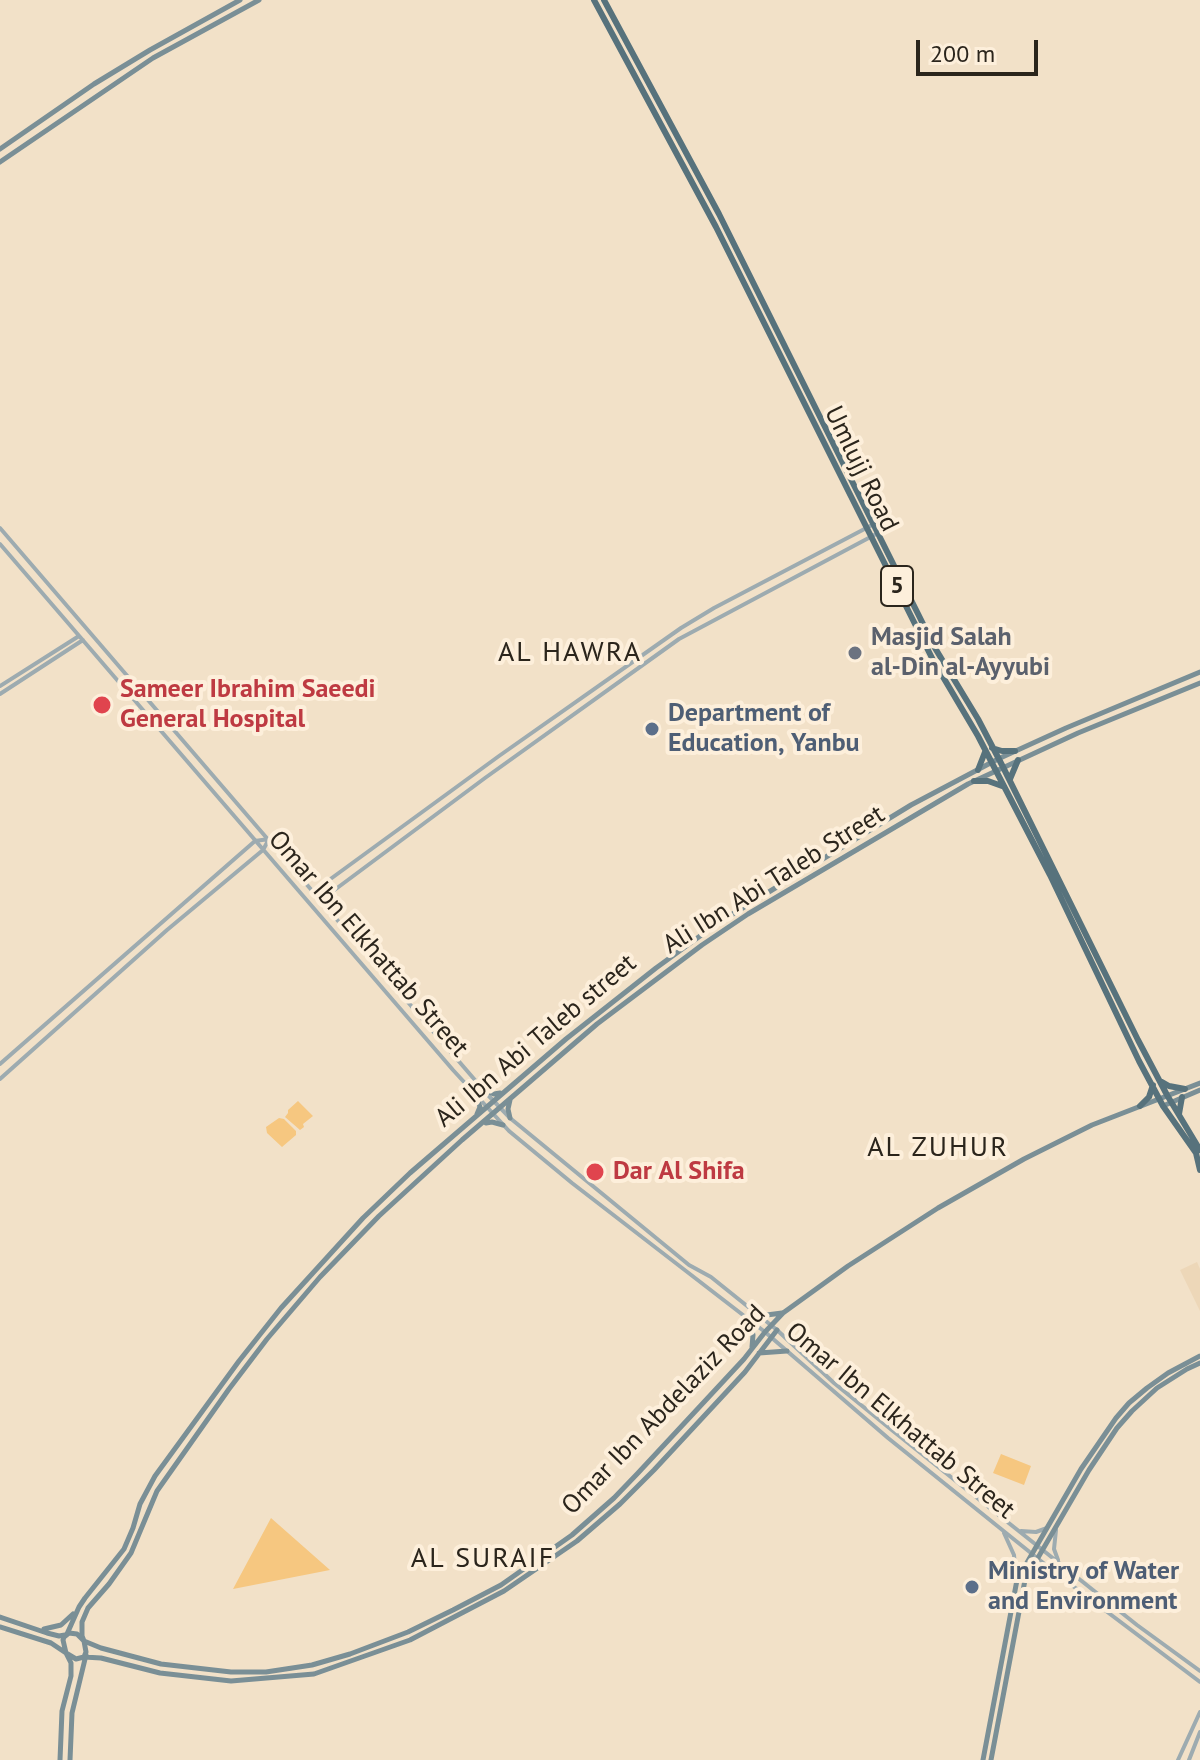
<!DOCTYPE html>
<style>
body{margin:0}
#map{position:relative;width:1200px;height:1760px;overflow:hidden;background:#f2e1c8;font-family:"PT Sans",sans-serif}
canvas{display:block}
.scale{position:absolute;left:916px;top:40px;width:122px;height:36px;box-sizing:border-box;border:4px solid #2b251c;border-top:0;padding-left:10px;font-size:24px;line-height:28px;white-space:nowrap;color:#2b251c;-webkit-text-stroke:6px #fdefdb;paint-order:stroke}
</style>
<div id="map">
<canvas width="1200" height="1760"></canvas>
<div class="scale">200 m</div>
</div>
<script>
const context = document.querySelector('canvas').getContext('2d');
context.lineJoin = 'round';
function fill(path, color) {
  context.fillStyle = color;
  context.fill(path, 'evenodd');
}
function poly(rows) {
  const path = new Path2D();
  for (const r of rows) {
    path.moveTo(r[0], r[1]);
    for (let i = 2; i < r.length; i += 2) path.lineTo(r[i], r[i + 1]);
  }
  return path;
}
function strokePath(path, color, width, dash) {
  context.strokeStyle = color;
  context.lineWidth = width;
  context.lineCap = dash ? 'butt' : 'round';
  context.setLineDash(dash || []);
  context.stroke(path);
}
function drawText(font, color, halo, rows, align = 'center') {
  context.font = font + ' "PT Sans",sans-serif';
  context.lineWidth = 8;
  context.setLineDash([]);
  context.textBaseline = 'middle';
  context.strokeStyle = halo;
  context.fillStyle = color;
  for (const [text, x, y, turn = 0] of rows) {
    context.save();
    context.translate(x, y);
    context.rotate((+turn || 0) * Math.PI / 180);
    context.textAlign = isNaN(turn) ? turn : align;
    if (halo) context.strokeText(text, 0, 0);
    context.fillText(text, 0, 0);
    context.restore();
  }
}
fill(poly([
 [1197,1262,1200,1269,1200,1311,1180,1270]
]), '#edd7b8');
fill(poly([
 [298,1101,313,1116,303,1124,304,1127,300,1130,285,1117,288,1113,288,1110],
 [279,1118,284,1119,296,1131,296,1135,282,1147,267,1133,266,1127],
 [1001,1454,1031,1466,1024,1485,993,1473],
 [271,1518,330,1570,233,1589]
]), '#f6c780');
strokePath(poly([
 [0,528,487,1094,510,1118,689,1265,711,1277,777,1330,834,1383,893,1431,1137,1625,1200,1671],
 [0,544,453,1070,509,1131,572,1183,765,1332,888,1438,1057,1574,1200,1682],
 [0,686,79,636],
 [0,694,83,640],
 [314,891,499,756,681,628,714,608,874,524],
 [321,900,485,778,679,639,878,533],
 [0,1064,255,841,269,839],
 [0,1079,167,930,263,850,269,839],
 [1056,1530,1054,1549,1058,1560],
 [1021,1531,1036,1532,1047,1528],
 [1004,1533,1014,1555,1016,1578],
 [1027,1579,1038,1574,1057,1574],
 [1178,1760,1200,1712],
 [1189,1760,1200,1732]
]), '#9dabb0', 4);
strokePath(poly([
 [0,149,94,84,150,50,240,0],
 [0,162,153,58,259,0],
 [1200,683,1078,733,968,784,748,914,702,945,597,1024,462,1140,379,1216,320,1277,267,1339,229,1389,157,1491,131,1553,109,1584,88,1608,82,1622,82,1636,84,1641,101,1648,161,1664,231,1672,266,1672,312,1665,350,1654,408,1632,453,1610,501,1585,572,1535,614,1498,638,1473,744,1359,765,1332,783,1313,848,1266,938,1208,1024,1159,1092,1125,1200,1083],
 [483,1090,494,1094,500,1093],
 [476,1096,480,1107,477,1114],
 [1163,1106,1200,1090],
 [510,1118,508,1109,510,1100],
 [486,1123,492,1122,503,1125],
 [759,1316,782,1313],
 [750,1321,753,1335,752,1347],
 [759,1353,787,1351],
 [0,1617,47,1633,59,1636,65,1635],
 [0,1627,51,1643,66,1653,71,1663,71,1676,62,1711,60,1760],
 [44,1629,61,1625,73,1614],
 [69,1633,77,1634,84,1641,86,1652,84,1657,76,1659,66,1653,63,1640,64,1637,69,1633],
 [67,1634,79,1607,85,1598,124,1549,133,1528,140,1504,155,1476,239,1361,281,1308,363,1218,410,1173,566,1039,656,968,718,923,911,805,998,759,1066,728,1200,672],
 [84,1657,101,1658,160,1673,231,1681,314,1674,410,1640,504,1591,577,1541,620,1504,654,1470,745,1372,777,1330],
 [70,1760,72,1713,86,1655],
 [983,1760,1017,1580,1081,1469,1116,1418,1129,1403,1147,1388,1168,1373,1200,1356],
 [991,1760,1025,1580,1089,1470,1117,1428,1132,1411,1157,1388,1187,1369,1200,1363]
]), '#7a8f96', 5);
strokePath(poly([
 [594,0,716,227,933,660,978,736,1050,875,1139,1061,1163,1106,1196,1153,1200,1170],
 [604,0,719,214,935,648,978,719,1003,767,1138,1040,1167,1095,1200,1150],
 [992,748,1002,751,1015,751],
 [978,770,985,752],
 [1010,779,1018,760],
 [974,781,988,781,1002,786],
 [1162,1082,1169,1086,1185,1089],
 [1140,1106,1149,1097,1153,1085],
 [1179,1114,1182,1097]
]), '#57727c', 6);
for (const [x, y, r, color] of [
 [855,653,8,"#6b7280"],
 [102,705,10,"#e0444e"],
 [652,729,8,"#5c6f8a"],
 [595,1172,10,"#e0444e"],
 [972,1587,8,"#5c6f8a"]
]) {
  const dot = new Path2D();
  dot.arc(x, y, r, 0, 2 * Math.PI);
  context.fillStyle = color;
  context.fill(dot);
  strokePath(dot, '#fdefdb', 3);
}
for (const [x, y, w] of [
 [897,586,32]
]) {
  const box = new Path2D();
  box.roundRect(x - w / 2, y - 20, w, 40, 6);
  context.fillStyle = '#fdefdb';
  context.fill(box);
  strokePath(box, '#2b251c', 2);
}
drawText('bold 24px', '#2b251c', null, [
 ["5",897,586]
]);
drawText('26px', '#2b251c', '#fdefdb', [
 ["Umlujj Road",861,469,64],
 ["Ali Ibn Abi Taleb Street",774,880,-32],
 ["Omar Ibn Elkhattab Street",368,944,49],
 ["Ali Ibn Abi Taleb street",536,1041,-40],
 ["Omar Ibn Abdelaziz Road",664,1410,-46],
 ["Omar Ibn Elkhattab Street",900,1421,40]
]);
drawText('bold 26px', '#5b616d', '#fdefdb', [
 ["Masjid Salah",871,638],
 ["al-Din al-Ayyubi",871,668]
], 'left');
drawText('bold 26px', '#be3a42', '#fdefdb', [
 ["Sameer Ibrahim Saeedi",120,690],
 ["General Hospital",120,720],
 ["Dar Al Shifa",613,1172]
], 'left');
drawText('bold 26px', '#4e5e75', '#fdefdb', [
 ["Department of",668,714],
 ["Education, Yanbu",668,744],
 ["Ministry of Water",988,1572],
 ["and Environment",988,1602]
], 'left');
context.letterSpacing = '2px';
drawText('28px', '#2b251c', '#fdefdb', [
 ["AL HAWRA",570,653],
 ["AL ZUHUR",938,1148],
 ["AL SURAIF",483,1559]
]);
context.letterSpacing = '0px';
</script>
